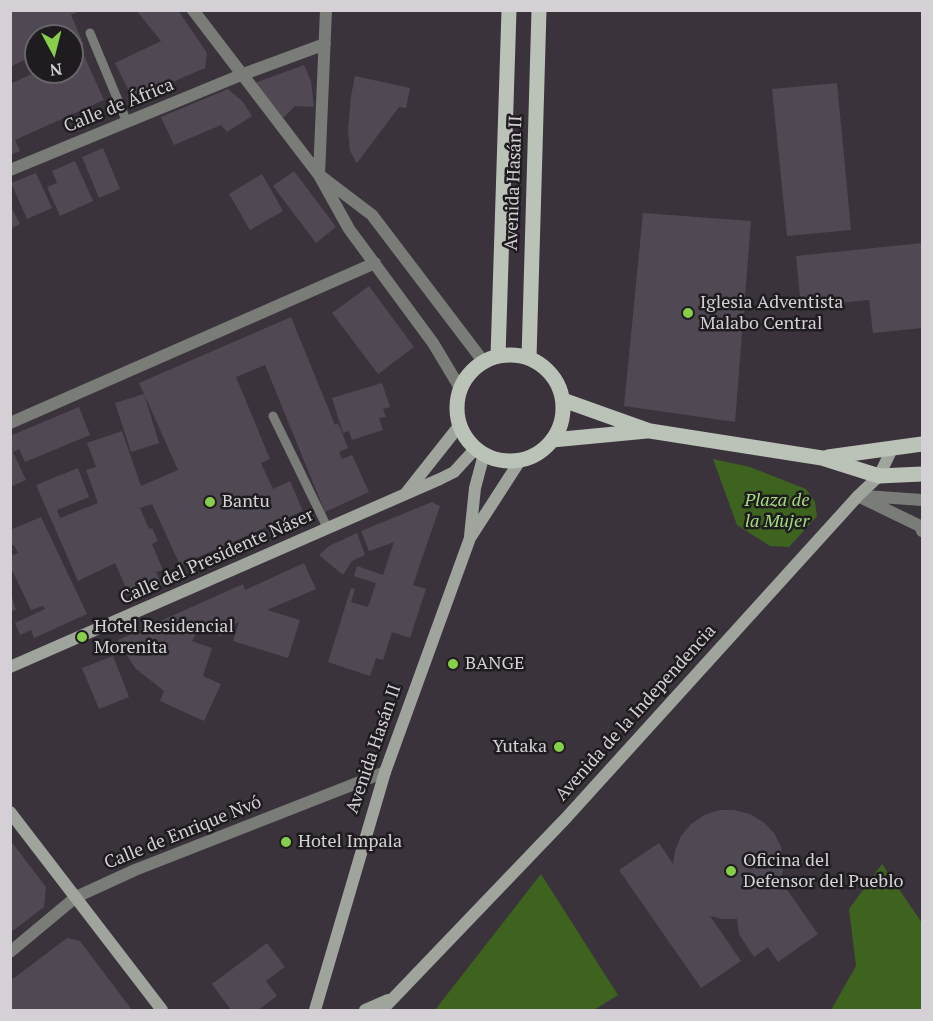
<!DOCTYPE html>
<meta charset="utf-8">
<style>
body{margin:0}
#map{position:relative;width:933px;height:1021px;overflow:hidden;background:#3a333c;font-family:"PT Serif",serif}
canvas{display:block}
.frame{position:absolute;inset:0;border:12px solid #d4d0d5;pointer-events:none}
.north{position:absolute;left:24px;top:24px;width:60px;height:60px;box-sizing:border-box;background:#1f1c20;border:2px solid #676468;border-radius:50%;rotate:173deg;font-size:16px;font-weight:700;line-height:24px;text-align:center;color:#d4d0d5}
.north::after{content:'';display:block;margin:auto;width:21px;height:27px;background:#87cf4b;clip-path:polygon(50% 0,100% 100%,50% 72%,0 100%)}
</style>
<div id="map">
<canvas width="933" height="1021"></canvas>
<div class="frame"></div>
<div class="north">N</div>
</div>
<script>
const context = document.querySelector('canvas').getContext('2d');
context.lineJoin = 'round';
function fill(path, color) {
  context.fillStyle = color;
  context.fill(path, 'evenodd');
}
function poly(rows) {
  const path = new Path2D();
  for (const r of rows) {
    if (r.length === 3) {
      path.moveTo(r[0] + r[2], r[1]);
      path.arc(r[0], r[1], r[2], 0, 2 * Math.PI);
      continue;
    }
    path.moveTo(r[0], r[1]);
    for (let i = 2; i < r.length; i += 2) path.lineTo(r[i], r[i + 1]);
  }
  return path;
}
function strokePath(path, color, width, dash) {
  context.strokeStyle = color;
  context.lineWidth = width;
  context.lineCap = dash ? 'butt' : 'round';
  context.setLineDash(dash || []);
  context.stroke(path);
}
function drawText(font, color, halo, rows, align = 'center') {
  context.font = font + ' "PT Serif",serif';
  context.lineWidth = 5;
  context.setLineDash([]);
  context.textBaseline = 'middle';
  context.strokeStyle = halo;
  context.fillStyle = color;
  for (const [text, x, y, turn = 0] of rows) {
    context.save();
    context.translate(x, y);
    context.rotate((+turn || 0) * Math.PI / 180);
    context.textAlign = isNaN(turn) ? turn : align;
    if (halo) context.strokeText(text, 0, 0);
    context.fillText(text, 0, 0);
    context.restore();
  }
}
fill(poly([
 [713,459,750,467,806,489,815,502,817,516,789,547,770,546,737,525],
 [882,864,922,923,922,1010,831,1010,856,966,849,909],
 [541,874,618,995,594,1010,435,1010]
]), '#3e631f');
fill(poly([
 [10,10,81,10,71,15,84,45,72,50,72,36,36,36,36,67,29,71,24,60,10,67],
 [136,10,178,10,207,53,205,68,133,99,115,63,161,41],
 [82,51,104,100,15,140,20,151,10,155,10,84,36,72,72,72,72,56],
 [304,65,311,81,314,107,295,106,283,118,255,83],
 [355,76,410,88,406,108,399,107,357,163,350,151,348,130,351,96],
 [837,83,851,230,787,236,772,89],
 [228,89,243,102,252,116,227,132,221,125,174,145,161,117],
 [103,148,120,189,99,198,82,157],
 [75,161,93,201,60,216,47,187,57,183,52,171],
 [294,171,336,227,316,243,273,186],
 [36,173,52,208,27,219,11,183],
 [262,174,283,211,250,230,229,194],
 [10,205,20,224,10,229],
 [643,213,751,221,735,422,624,406],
 [922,243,922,328,873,333,869,300,801,307,796,256],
 [369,286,414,347,378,374,332,313],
 [291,317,335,425,338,423,348,448,339,452,342,459,352,455,369,492,325,512,265,365,236,377,270,459,261,463,273,489,290,481,303,511,180,565,152,504,140,508,149,529,152,528,158,541,152,544,163,570,156,572,162,586,131,599,115,563,78,581,36,485,78,468,89,497,57,510,60,518,98,503,86,470,96,467,87,443,122,431,141,486,178,470,144,394,159,443,131,452,115,403,144,394,139,383],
 [382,383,390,407,383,409,386,417,379,418,383,430,352,440,349,431,343,433,332,398],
 [79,407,90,435,25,462,19,449,13,452,26,480,10,487,10,436],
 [432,502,440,506,413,585,426,589,410,638,392,632,383,660,376,658,370,676,328,662,351,588,355,589,351,602,368,607,376,583,354,576,357,566,383,575,394,542,369,551,361,531],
 [41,517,87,614,34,638,31,630,20,635,15,623,45,609,43,606,31,610,10,566,10,556,18,553,14,545,10,546,10,530],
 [357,533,365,555,352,561,343,575,319,555,329,546],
 [304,563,316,589,267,610,300,620,288,658,233,641,239,622,225,629,221,636,199,628,192,641,212,648,203,676,221,684,204,721,160,701,164,691,135,668,118,640,243,584,245,590],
 [10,590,16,610,10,611],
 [113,656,129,697,99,709,82,668],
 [719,810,734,810,750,814,763,822,774,833,781,847,784,863,781,881,818,934,778,962,768,947,754,957,739,934,737,919,722,919,710,916,741,961,701,988,619,870,659,843,673,864,675,851,681,836,691,824,704,815],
 [10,840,46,887,44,907,10,933],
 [67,938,80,941,132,1010,10,1010,10,981],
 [267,943,285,967,266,981,277,996,258,1010,231,1010,212,984]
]), '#504953');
strokePath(poly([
 [90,33,127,122],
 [273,416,327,527]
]), '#797c77', 9);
strokePath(poly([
 [193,10,319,175,349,229,433,343,460,388],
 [10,170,241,75,325,44],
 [319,175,326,10],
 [322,177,372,215,483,361],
 [10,423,375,263],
 [858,496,920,526,922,531],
 [865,496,922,500],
 [10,952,76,897,135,870,385,772]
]), '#797c77', 12);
strokePath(poly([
 [406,493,459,426],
 [470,536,475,488,484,454],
 [10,667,440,479,454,472,476,448],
 [10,812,162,1010],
 [315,1010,385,772,470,538,521,459],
 [365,1010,388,1000],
 [382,1010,566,818,858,496,879,476,892,449]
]), '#9fa49c', 12);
strokePath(poly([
 [510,408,53],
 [498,356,509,10],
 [529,358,539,10],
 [563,400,650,431,822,458,879,476,922,474],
 [552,440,647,431],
 [828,457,922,444]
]), '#bbc2b7', 15);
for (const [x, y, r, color] of [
 [688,313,6,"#87cf4b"],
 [210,502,6,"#87cf4b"],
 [82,637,6,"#87cf4b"],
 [453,664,6,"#87cf4b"],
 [559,747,6,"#87cf4b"],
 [286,842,6,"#87cf4b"],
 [731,871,6,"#87cf4b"]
]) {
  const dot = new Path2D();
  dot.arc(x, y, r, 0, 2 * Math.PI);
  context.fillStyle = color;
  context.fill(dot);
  strokePath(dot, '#1f1c20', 2);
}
drawText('18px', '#d4d0d5', '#1f1c20', [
 ["Calle de África",119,106,-22],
 ["Avenida Hasán II",514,183,-88],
 ["Calle del Presidente Náser",217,557,-24],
 ["Avenida de la Independencia",636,713,-48],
 ["Avenida Hasán II",374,749,-71],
 ["Calle de Enrique Nvó",183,833,-22]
]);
drawText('18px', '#d4d0d5', '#1f1c20', [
 ["Iglesia Adventista",700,303],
 ["Malabo Central",700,324],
 ["Bantu",222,502],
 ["Hotel Residencial",94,627],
 ["Morenita",94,648],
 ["BANGE",465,664],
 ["Yutaka",547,747,"right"],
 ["Hotel Impala",298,842],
 ["Oficina del",743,861],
 ["Defensor del Pueblo",743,882]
], 'left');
drawText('italic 18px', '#a3dc7b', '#1f1c20', [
 ["Plaza de",777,501],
 ["la Mujer",777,522]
]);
</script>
